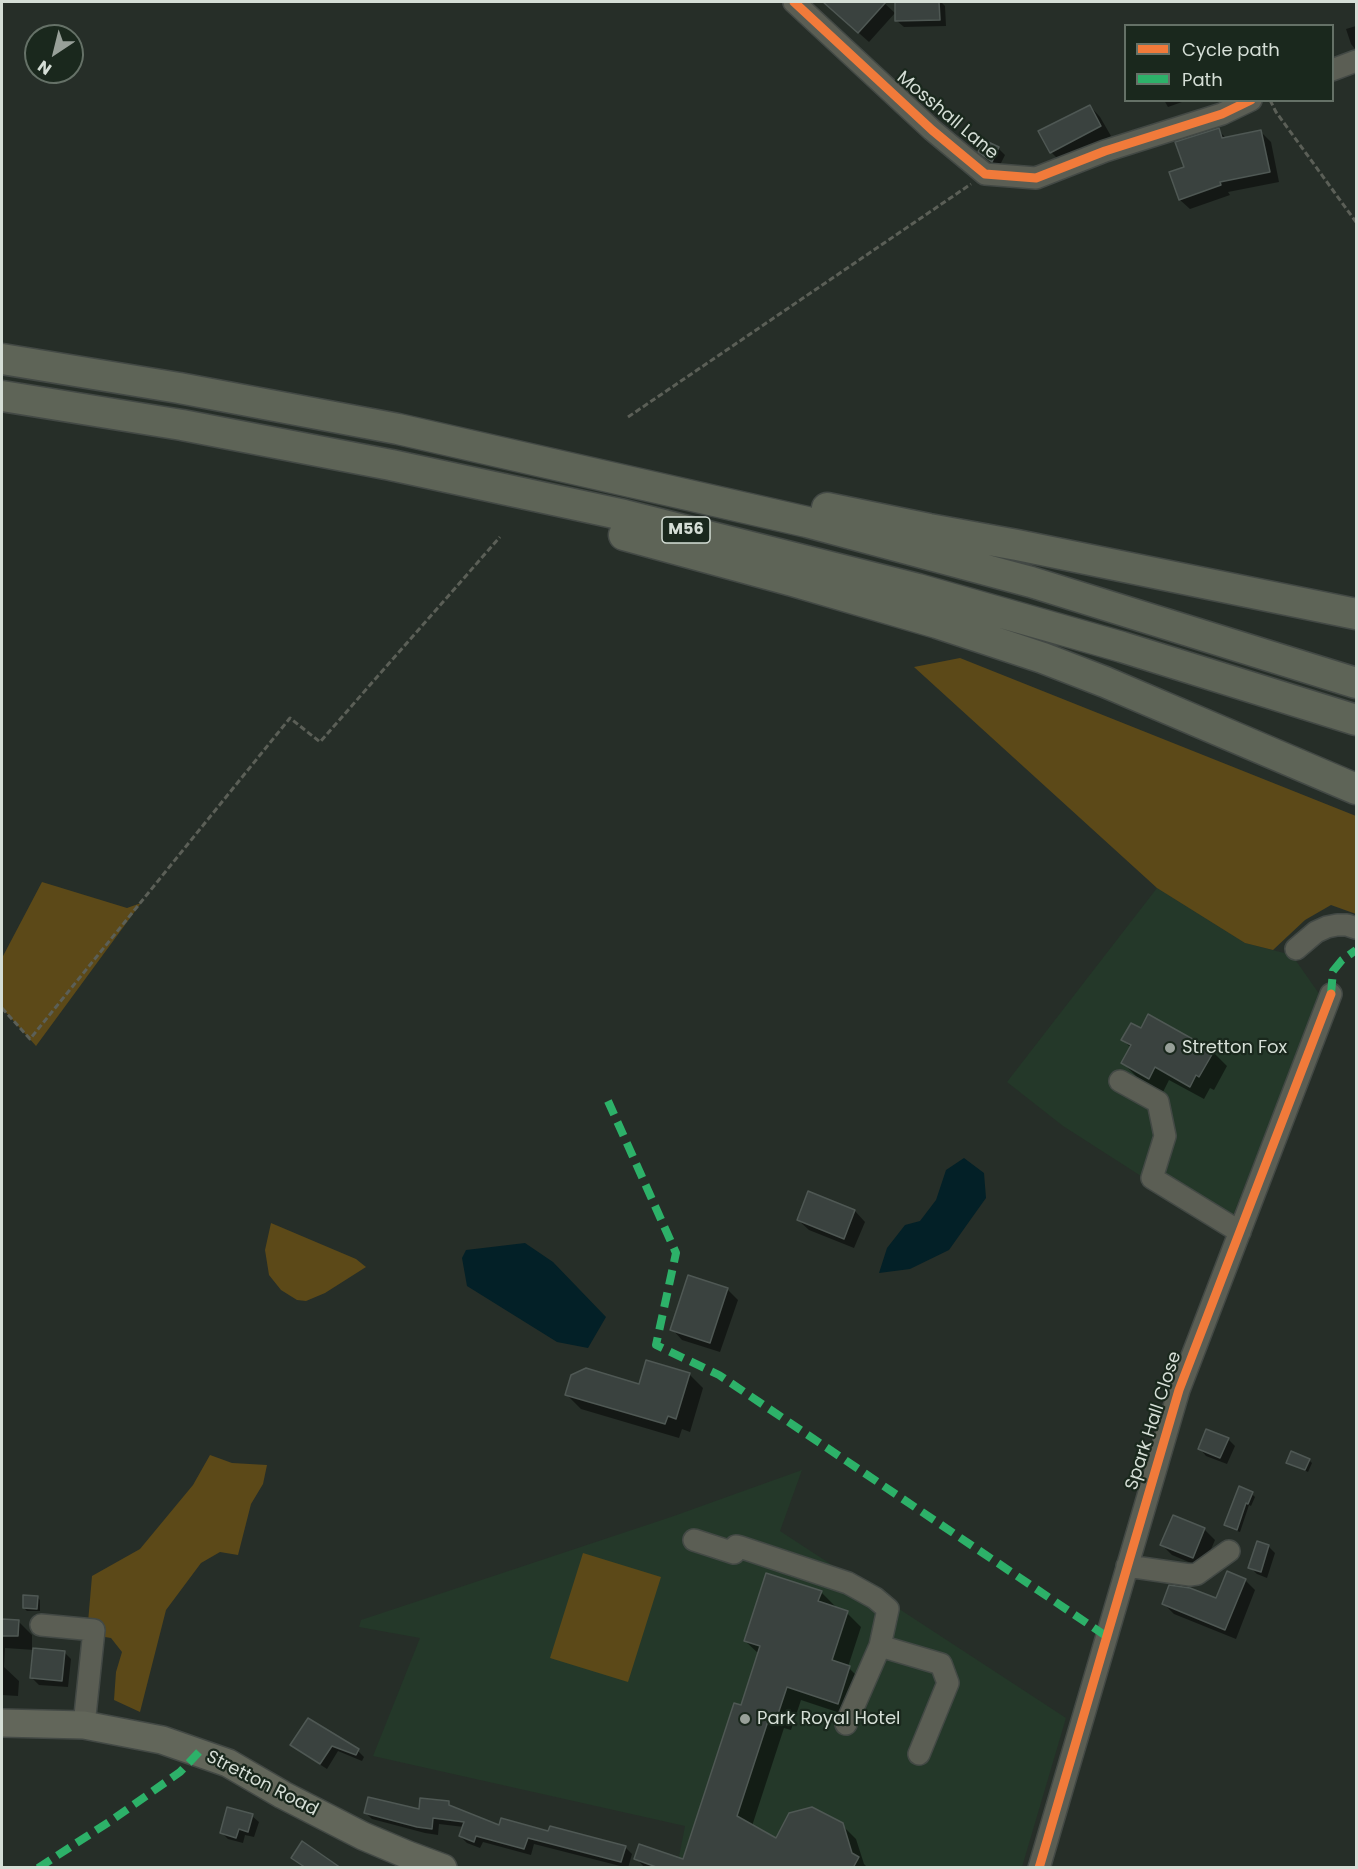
<!DOCTYPE html>
<style>
body{margin:0}
#map{position:relative;width:1358px;height:1869px;overflow:hidden;background:#262e28;font-family:Poppins,sans-serif}
canvas{display:block}
.frame{position:absolute;inset:0;border:3px solid #d5ded6;pointer-events:none}
.legend{position:absolute;left:1124px;top:24px;width:210px;height:78px;box-sizing:border-box;background:#1a281d;border:2px solid #657167;margin:0;padding:8px 10px;list-style:none;font-size:18px;color:#d5ded6}
.legend li{display:flex;align-items:center;gap:12px;height:30px}
.legend b{width:30px;border:2px solid #657167}
.north{position:absolute;left:24px;top:24px;width:60px;height:60px;box-sizing:border-box;background:#1a281d;border:2px solid #657167;border-radius:50%;rotate:215deg;font-size:16px;font-weight:700;line-height:24px;text-align:center;color:#d5ded6}
.north::after{content:'';display:block;margin:auto;width:21px;height:27px;background:#98a099;clip-path:polygon(50% 0,100% 100%,50% 72%,0 100%)}
</style>
<div id="map">
<canvas width="1358" height="1869"></canvas>
<div class="frame"></div>
<ul class="legend">
<li><b style="height:8px;background:#f17a3a"></b>Cycle path</li>
<li><b style="height:8px;background:#2db169"></b>Path</li>
</ul>
<div class="north">N</div>
</div>
<script>
const context = document.querySelector('canvas').getContext('2d');
context.lineJoin = 'round';
function fill(path, color) {
  context.fillStyle = color;
  context.fill(path, 'evenodd');
}
function poly(rows) {
  const path = new Path2D();
  for (const r of rows) {
    path.moveTo(r[0], r[1]);
    for (let i = 2; i < r.length; i += 2) path.lineTo(r[i], r[i + 1]);
  }
  return path;
}
function strokePath(path, color, width, dash) {
  context.strokeStyle = color;
  context.lineWidth = width;
  context.lineCap = dash ? 'butt' : 'round';
  context.setLineDash(dash || []);
  context.stroke(path);
}
function drawText(font, color, halo, rows, align = 'center') {
  context.font = font + ' Poppins,sans-serif';
  context.lineWidth = 4.5;
  context.setLineDash([]);
  context.textBaseline = 'middle';
  context.strokeStyle = halo;
  context.fillStyle = color;
  for (const [text, x, y, turn = 0] of rows) {
    context.save();
    context.translate(x, y);
    context.rotate((+turn || 0) * Math.PI / 180);
    context.textAlign = isNaN(turn) ? turn : align;
    if (halo) context.strokeText(text, 0, 0);
    context.fillText(text, 0, 0);
    context.restore();
  }
}
fill(poly([
 [1157,888,1245,943,1292,955,1320,995,1228,1228,1155,1185,1063,1126,1007,1082],
 [802,1470,780,1531,1066,1718,1022,1867,677,1867,685,1826,373,1756,420,1638,359,1627,361,1620,671,1517]
]), '#243829');
fill(poly([
 [960,658,1356,816,1356,914,1331,905,1305,920,1273,950,1245,943,1157,888,914,667],
 [42,882,127,908,141,903,36,1046,2,1008,2,958],
 [271,1223,356,1259,366,1267,325,1293,306,1301,297,1300,281,1290,269,1275,265,1250],
 [210,1455,232,1463,267,1465,263,1484,251,1504,238,1555,220,1552,201,1563,166,1610,140,1712,114,1700,116,1672,122,1652,111,1638,87,1634,92,1576,140,1549,193,1485],
 [583,1553,661,1577,628,1682,550,1658]
]), '#5c4918');
fill(poly([
 [964,1158,984,1173,986,1198,971,1219,949,1250,910,1269,879,1273,887,1248,905,1225,920,1221,936,1200,946,1170],
 [525,1243,553,1262,606,1317,588,1348,557,1342,467,1286,462,1258,466,1250]
]), '#032027');
fill(poly([
 [824,2,883,2,895,13,869,42],
 [896,2,941,2,945,6,946,26,904,27,897,21],
 [1356,26,1356,50,1351,44,1346,29],
 [1164,100,1181,100,1182,102,1168,107],
 [1090,106,1100,117,1111,136,1061,162,1051,152],
 [1218,130,1227,139,1261,132,1271,142,1279,182,1228,192,1230,195,1190,209,1180,200,1186,168],
 [998,148,1005,155,999,167,987,158],
 [1141,1030,1213,1052,1227,1066,1214,1090,1210,1088,1204,1099,1169,1080,1163,1092,1137,1077,1123,1063,1131,1048,1123,1040],
 [809,1193,855,1211,865,1222,854,1248,809,1230,798,1220],
 [727,1289,738,1300,720,1352,682,1340,672,1329],
 [689,1374,703,1388,690,1432,682,1429,679,1438,581,1409,567,1395,640,1386],
 [1228,1439,1235,1446,1227,1464,1206,1456,1200,1449],
 [1309,1460,1312,1463,1308,1472,1288,1462],
 [1252,1494,1255,1497,1251,1506,1249,1505,1240,1532,1229,1528,1226,1525],
 [1204,1529,1215,1540,1203,1568,1172,1555,1162,1545],
 [1258,1543,1269,1547,1275,1553,1267,1578,1257,1574,1250,1567],
 [1245,1580,1255,1590,1236,1639,1174,1614,1163,1603,1217,1600],
 [821,1592,835,1606,834,1608,847,1613,861,1627,848,1667,863,1682,852,1717,801,1700,791,1730,784,1728,752,1826,776,1840,842,1825,856,1839,864,1864,868,1868,645,1868,636,1858,684,1861,742,1707,759,1654,745,1641],
 [37,1597,40,1600,40,1611,27,1611,24,1608],
 [2,1621,18,1621,32,1635,32,1649,64,1652,71,1659,68,1687,39,1685,32,1678,35,1650,5,1648,4,1667,19,1681,18,1696,2,1695],
 [308,1720,358,1751,364,1757,362,1761,338,1751,327,1769,299,1751,292,1745],
 [448,1803,454,1808,500,1827,549,1833,625,1847,632,1854,628,1868,534,1844,531,1855,483,1842,480,1848,467,1843,460,1836,464,1827,439,1824,438,1835,425,1833,372,1819,366,1813,420,1811],
 [252,1816,259,1822,254,1837,245,1835,243,1843,228,1839,221,1832]
]), '#0007');
const building = poly([
 [823,2,886,2,858,33,823,2],
 [895,2,939,2,940,20,895,21,895,2],
 [1090,105,1101,126,1050,153,1038,131,1090,105],
 [1219,128,1222,138,1261,130,1270,172,1220,182,1221,185,1179,200,1169,172,1184,167,1175,142,1219,128],
 [984,140,999,147,992,162,978,152,984,140],
 [1148,1014,1214,1051,1199,1077,1196,1075,1190,1087,1155,1067,1149,1079,1121,1063,1131,1045,1121,1040,1131,1023,1141,1028,1148,1014],
 [808,1191,855,1210,844,1239,797,1220,808,1191],
 [688,1275,728,1288,710,1343,670,1330,688,1275],
 [646,1360,690,1373,676,1419,668,1416,665,1424,565,1395,571,1375,586,1368,639,1384,646,1360],
 [1206,1429,1229,1438,1220,1458,1198,1449,1206,1429],
 [1291,1451,1310,1459,1305,1470,1286,1463,1291,1451],
 [1239,1486,1253,1492,1248,1504,1246,1503,1237,1530,1224,1525,1239,1486],
 [1173,1515,1205,1528,1193,1558,1160,1545,1173,1515],
 [1257,1541,1269,1545,1261,1572,1248,1568,1257,1541],
 [1227,1571,1246,1579,1225,1630,1162,1604,1169,1585,1190,1588,1216,1598,1227,1571],
 [766,1573,822,1591,818,1601,848,1611,832,1660,850,1666,838,1704,787,1687,777,1717,770,1715,737,1816,776,1838,789,1813,812,1807,843,1823,852,1853,859,1857,853,1868,659,1868,634,1859,639,1844,683,1859,734,1703,741,1705,760,1646,744,1641,766,1573],
 [23,1595,38,1596,37,1609,23,1608,23,1595],
 [2,1619,19,1620,18,1636,2,1636,2,1619],
 [33,1648,65,1651,62,1681,30,1678,33,1648],
 [308,1718,359,1749,356,1755,332,1746,320,1764,290,1745,308,1718],
 [368,1797,419,1809,420,1798,449,1801,449,1805,499,1825,501,1818,548,1831,550,1826,626,1846,621,1862,528,1838,524,1849,476,1836,474,1842,459,1836,464,1822,433,1818,432,1829,417,1827,364,1813,368,1797],
 [227,1807,253,1814,248,1832,239,1829,236,1838,220,1833,227,1807],
 [302,1841,341,1868,306,1868,291,1858,302,1841]
]);
fill(building, '#3a423f');
strokePath(building, '#4f5854', 1.5);
const minor = poly([
 [794,2,932,130,985,174,1036,178,1105,151,1222,114,1251,100],
 [1332,70,1356,61],
 [1296,949,1316,932,1327,927,1337,925,1347,925,1356,928],
 [1120,1081,1158,1102,1165,1136,1152,1178,1240,1232],
 [694,1540,734,1553,736,1546,740,1547,848,1583,875,1598,888,1609,880,1646],
 [1127,1566,1190,1575,1197,1574,1229,1551],
 [41,1625,94,1630,84,1725],
 [846,1724,880,1646,941,1664,948,1683,919,1754],
 [1039,1868,1179,1390,1331,994]
]);
const major = poly([
 [2,1723,84,1725,162,1740,228,1763,283,1795,363,1836,408,1855,443,1868]
]);
const highway = poly([
 [2,359,179,388,398,429,807,522,1031,582,1356,683],
 [2,396,182,425,391,465,624,515,918,589,1122,647,1356,720],
 [827,508,929,529,1017,545,1356,614],
 [624,535,793,581,937,623,1043,658,1105,682,1356,789]
]);
strokePath(minor, '#434945', 24);
strokePath(major, '#434945', 30);
strokePath(highway, '#434945', 33);
strokePath(poly([
 [1270,100,1276,112,1356,222],
 [628,417,971,184],
 [2,1008,30,1039,290,718,320,742,500,537]
]), '#5b5f57', 3, [6, 3]);
strokePath(minor, '#5b5e54', 21);
strokePath(major, '#62665a', 27);
strokePath(highway, '#5e6457', 30);
strokePath(poly([
 [1331,994,1333,971,1342,960,1356,950],
 [608,1101,676,1253,656,1345,719,1375,1106,1636],
 [38,1868,112,1820,180,1772,199,1752]
]), '#2db169', 8, [15, 8]);
strokePath(poly([
 [794,2,932,130,985,174,1036,178,1105,151,1222,114,1251,100],
 [1039,1868,1179,1390,1331,994]
]), '#f17a3a', 9);
for (const [x, y, r, color] of [
 [1170,1048,6,"#98a099"],
 [745,1719,6,"#98a099"]
]) {
  const dot = new Path2D();
  dot.arc(x, y, r, 0, 2 * Math.PI);
  context.fillStyle = color;
  context.fill(dot);
  strokePath(dot, '#1a281d', 2);
}
for (const [x, y, w] of [
 [686,530,48]
]) {
  const box = new Path2D();
  box.roundRect(x - w / 2, y - 13, w, 26, 4.5);
  context.fillStyle = '#1a281d';
  context.fill(box);
  strokePath(box, '#d5ded6', 1.5);
}
drawText('bold 16px', '#d5ded6', null, [
 ["M56",686,530]
]);
drawText('18px', '#d5ded6', '#1a281d', [
 ["Mosshall Lane",947,116,40],
 ["Spark Hall Close",1154,1421,-72],
 ["Stretton Road",262,1784,27]
]);
drawText('18px', '#d5ded6', '#1a281d', [
 ["Stretton Fox",1182,1048],
 ["Park Royal Hotel",757,1719]
], 'left');
</script>
